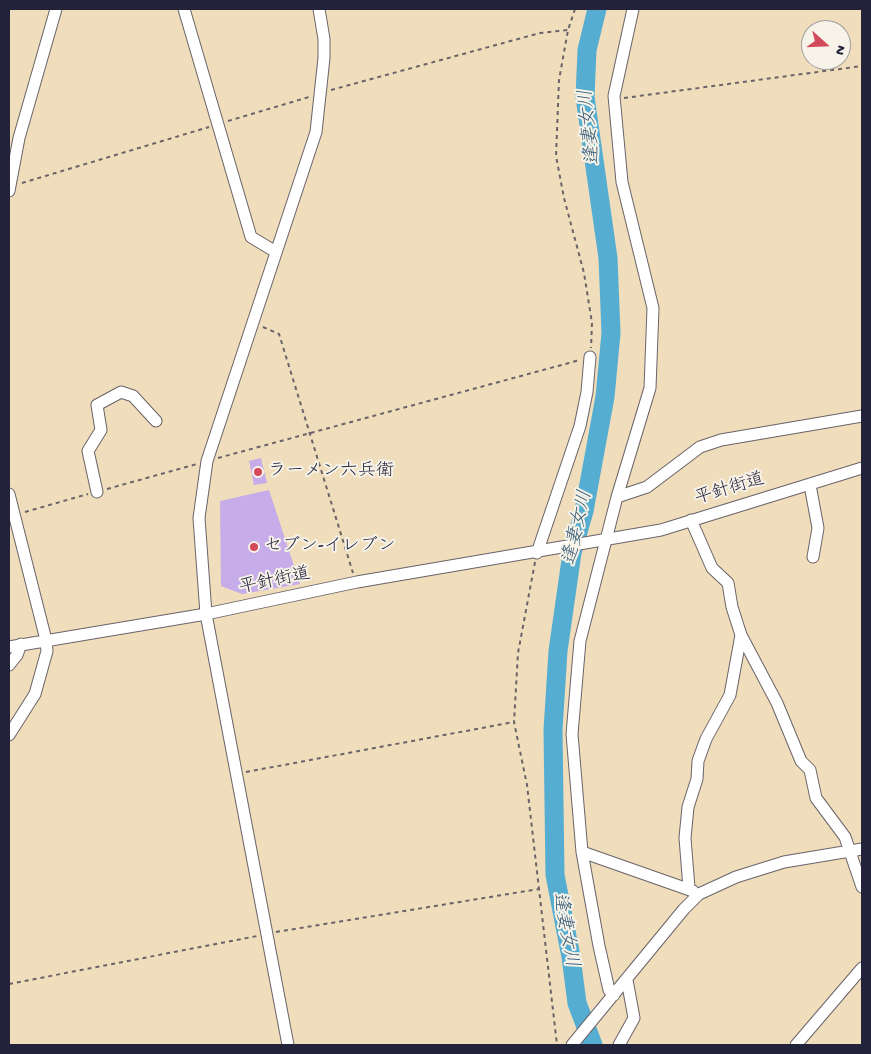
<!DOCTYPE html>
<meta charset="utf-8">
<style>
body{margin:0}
#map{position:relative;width:871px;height:1054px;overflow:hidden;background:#efddbc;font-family:"Gochi Hand",sans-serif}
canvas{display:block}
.frame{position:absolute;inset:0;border:10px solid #22223b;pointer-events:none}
.north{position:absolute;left:801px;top:20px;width:50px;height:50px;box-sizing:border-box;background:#f7f3e8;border:1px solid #a29fa3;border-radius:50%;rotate:110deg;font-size:14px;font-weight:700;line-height:20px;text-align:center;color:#22223b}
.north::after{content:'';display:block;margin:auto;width:18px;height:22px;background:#d1495b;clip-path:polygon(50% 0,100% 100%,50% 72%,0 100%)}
</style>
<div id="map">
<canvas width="871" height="1054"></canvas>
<div class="frame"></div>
<div class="north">N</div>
</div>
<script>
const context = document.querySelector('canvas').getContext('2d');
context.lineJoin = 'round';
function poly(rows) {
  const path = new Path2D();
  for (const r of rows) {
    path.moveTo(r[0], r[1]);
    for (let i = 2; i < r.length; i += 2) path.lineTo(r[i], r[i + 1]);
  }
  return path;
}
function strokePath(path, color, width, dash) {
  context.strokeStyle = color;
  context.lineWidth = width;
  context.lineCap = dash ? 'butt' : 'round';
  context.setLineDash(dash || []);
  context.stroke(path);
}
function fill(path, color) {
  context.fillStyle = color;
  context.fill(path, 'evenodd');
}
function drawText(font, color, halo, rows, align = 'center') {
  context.font = font + ' "Gochi Hand","Klee One",sans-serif';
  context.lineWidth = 4;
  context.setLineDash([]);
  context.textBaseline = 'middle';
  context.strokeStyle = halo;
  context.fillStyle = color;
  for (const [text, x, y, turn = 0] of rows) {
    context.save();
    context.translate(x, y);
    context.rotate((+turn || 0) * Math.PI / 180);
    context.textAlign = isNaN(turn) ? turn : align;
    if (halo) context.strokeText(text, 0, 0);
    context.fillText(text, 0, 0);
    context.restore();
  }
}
strokePath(poly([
 [593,1045,577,1003,571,957,555,875,553,730,558,651,572,553,584,511,605,397,611,333,608,258,585,97,587,50,597,9]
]), '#55aed2', 19);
fill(poly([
 [261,458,267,483,254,485,249,461],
 [269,490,300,584,242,594,221,586,220,501]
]), '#c6ace8');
const minor = poly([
 [184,9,251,237,276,252],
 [9,191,19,138,56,9],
 [810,485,818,528,813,557],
 [97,492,88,451,101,430,97,405,121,392,133,396,156,421],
 [9,494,46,640,47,651,35,694,9,735],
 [617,497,647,487,700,447,721,440,862,416],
 [691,520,712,568,728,583,732,607,741,635,777,703,801,761,810,770,816,798,845,837,862,887],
 [537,553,580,426,587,392,590,357],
 [9,647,206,614,357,582,661,530,862,468],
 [9,665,17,655,21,644],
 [582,852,693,891],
 [689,888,685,838,688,807,697,779,698,761,706,739,730,695,741,635],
 [614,995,609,990,599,946,582,852,572,734,580,641,617,497,650,388,653,308,622,182,614,96,633,9],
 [288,1045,206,614,199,518,207,461,316,132,324,58,324,39,319,9],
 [572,1045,684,909,699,894,736,877,784,862,862,849],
 [619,1045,634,1018,627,980],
 [796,1045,862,968]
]);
strokePath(minor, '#6a6368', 13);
strokePath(poly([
 [575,9,568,30,559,80,556,156,564,198,584,273,592,323,591,348],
 [331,90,540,33,568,30],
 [624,98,862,66],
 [228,121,309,97],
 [22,183,209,127],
 [263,327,279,334,353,573],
 [218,458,580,360],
 [107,489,197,464],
 [25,512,88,494],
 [535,562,518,653,514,722,527,785,557,1045],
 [246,772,514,722],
 [276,932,539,889],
 [9,984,257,936]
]), '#6a6368', 2, [4, 4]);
strokePath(minor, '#fff', 11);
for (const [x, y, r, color] of [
 [258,472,5,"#d1495b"],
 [254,547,5,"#d1495b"]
]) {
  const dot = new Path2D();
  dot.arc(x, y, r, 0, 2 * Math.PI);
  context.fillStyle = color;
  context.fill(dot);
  strokePath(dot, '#f7f3e8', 2);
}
drawText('18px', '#22223b', '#f7f3e8', [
 ["ラーメン六兵衛",268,472],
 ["セブン-イレブン",264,547]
], 'left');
drawText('18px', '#22223b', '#f7f3e8', [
 ["平針街道",730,490,-17],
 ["平針街道",275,582,-12]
]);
drawText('italic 19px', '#365a77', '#f7f3e8', [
 ["逢妻女川",591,127,-96],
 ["逢妻女川",579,528,-77],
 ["逢妻女川",564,930,80]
]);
</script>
